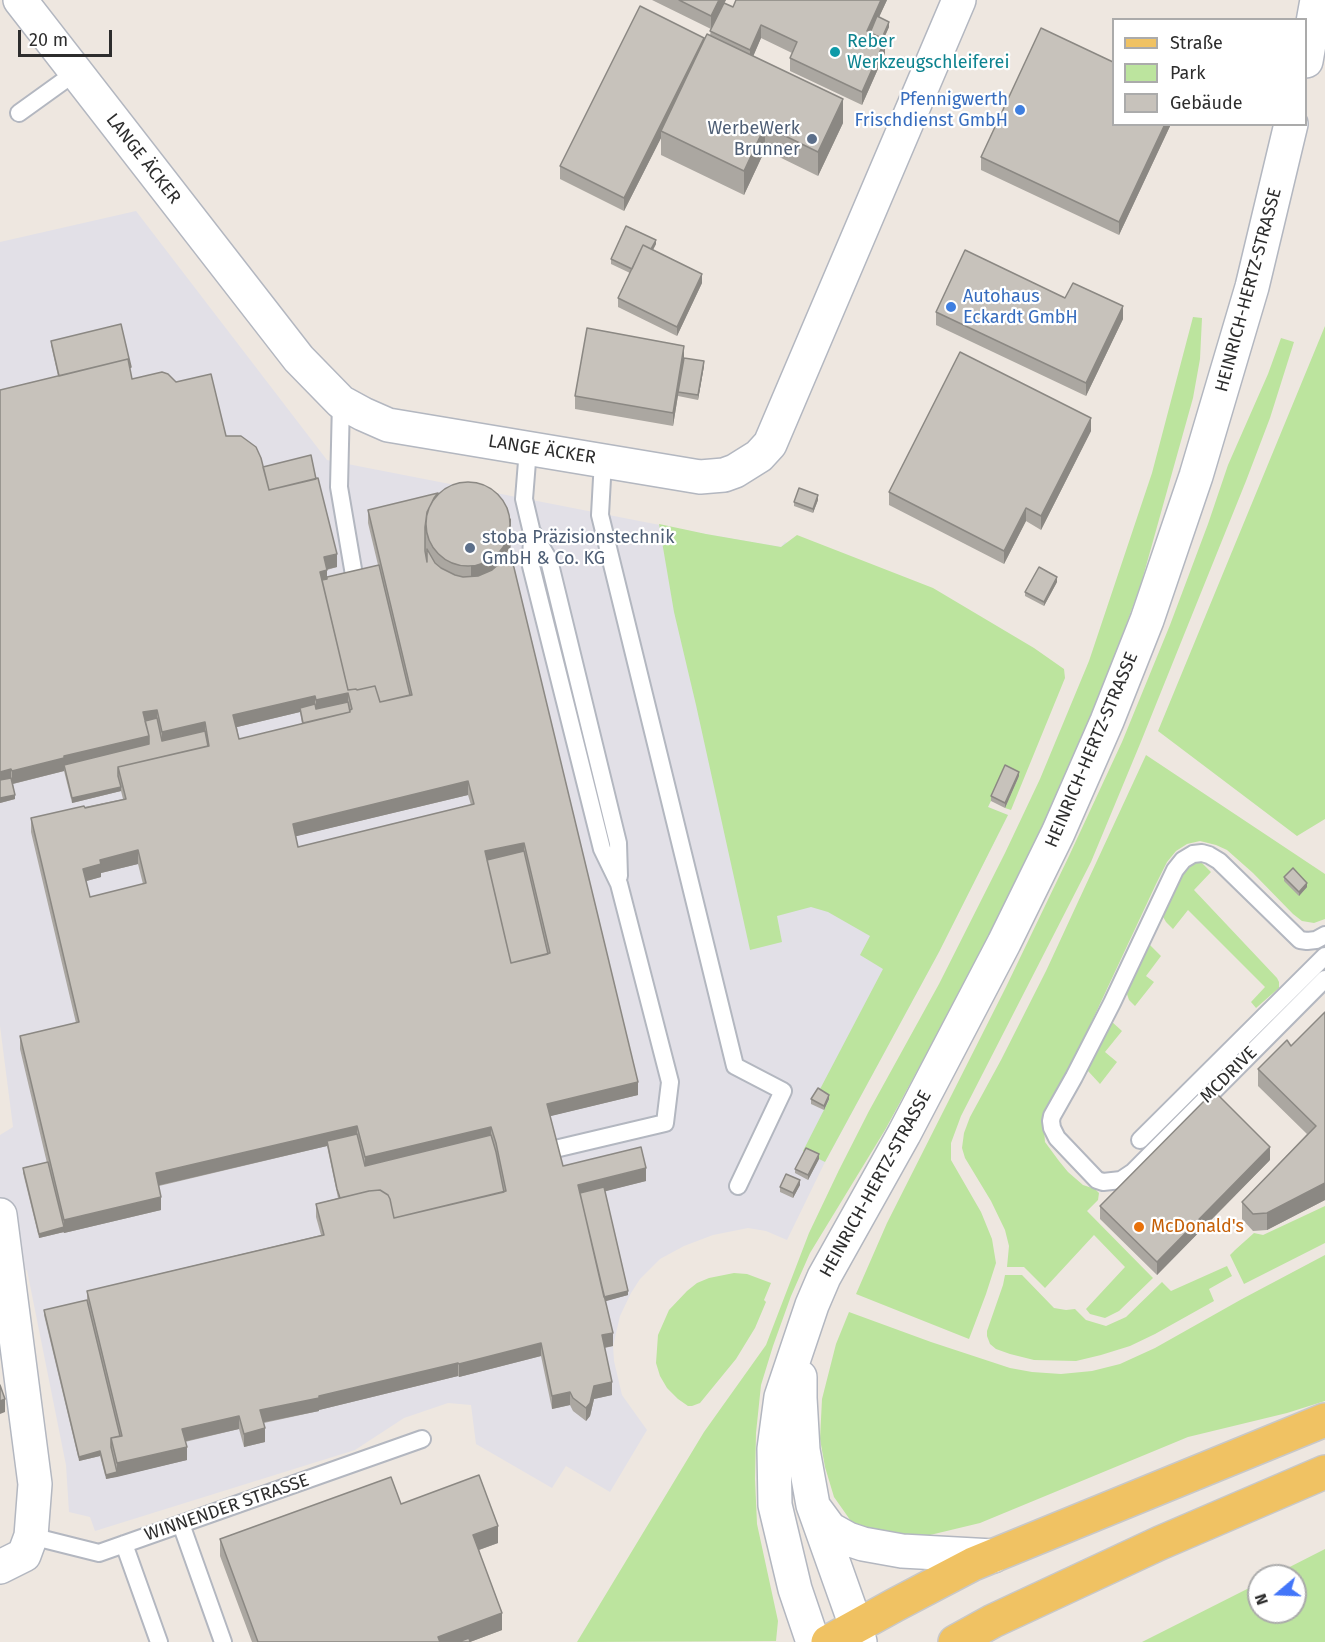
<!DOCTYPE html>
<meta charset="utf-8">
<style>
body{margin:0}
#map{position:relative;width:1325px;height:1642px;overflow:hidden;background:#eee7e0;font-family:"Fira Sans",sans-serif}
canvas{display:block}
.legend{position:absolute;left:1112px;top:18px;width:195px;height:108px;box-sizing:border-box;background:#fff;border:2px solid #ababab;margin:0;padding:8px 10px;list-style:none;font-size:18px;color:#2d2d2d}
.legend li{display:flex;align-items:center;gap:12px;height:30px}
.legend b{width:30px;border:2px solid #ababab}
.north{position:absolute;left:1247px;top:1564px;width:60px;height:60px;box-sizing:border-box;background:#fff;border:2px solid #ababab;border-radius:50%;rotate:251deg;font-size:16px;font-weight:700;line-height:24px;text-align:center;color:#2d2d2d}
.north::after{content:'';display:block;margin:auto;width:21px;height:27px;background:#4376f9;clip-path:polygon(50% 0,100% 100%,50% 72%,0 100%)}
.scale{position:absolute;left:18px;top:30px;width:94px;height:27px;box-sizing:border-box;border:3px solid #2d2d2d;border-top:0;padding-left:8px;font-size:18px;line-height:21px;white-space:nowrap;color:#2d2d2d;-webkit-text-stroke:4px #fff;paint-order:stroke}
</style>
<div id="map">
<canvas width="1325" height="1642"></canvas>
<ul class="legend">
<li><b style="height:8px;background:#f0c263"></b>Straße</li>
<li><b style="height:16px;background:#bce49e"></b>Park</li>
<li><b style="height:16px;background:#c7c2bb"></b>Gebäude</li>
</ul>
<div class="north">N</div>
<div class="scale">20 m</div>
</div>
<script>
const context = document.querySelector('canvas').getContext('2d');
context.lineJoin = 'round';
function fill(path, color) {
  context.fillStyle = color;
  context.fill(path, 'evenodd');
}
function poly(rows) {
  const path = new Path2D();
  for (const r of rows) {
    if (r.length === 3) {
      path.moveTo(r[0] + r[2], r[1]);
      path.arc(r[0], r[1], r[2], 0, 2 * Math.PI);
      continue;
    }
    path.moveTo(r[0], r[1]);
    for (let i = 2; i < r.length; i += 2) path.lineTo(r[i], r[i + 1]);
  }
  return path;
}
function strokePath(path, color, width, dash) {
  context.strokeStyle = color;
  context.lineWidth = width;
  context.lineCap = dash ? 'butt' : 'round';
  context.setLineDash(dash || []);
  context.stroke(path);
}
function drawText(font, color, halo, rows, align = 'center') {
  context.font = font + ' "Fira Sans",sans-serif';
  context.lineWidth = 4.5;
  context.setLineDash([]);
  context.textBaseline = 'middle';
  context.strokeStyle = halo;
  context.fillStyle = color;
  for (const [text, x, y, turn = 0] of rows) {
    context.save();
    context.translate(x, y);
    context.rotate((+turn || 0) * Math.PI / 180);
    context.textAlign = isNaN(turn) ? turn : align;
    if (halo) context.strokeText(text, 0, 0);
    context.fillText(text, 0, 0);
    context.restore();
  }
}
fill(poly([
 [136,211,327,460,706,534,781,547,785,542,927,598,1005,770,988,807,1008,815,939,952,825,1162,787,1240,766,1231,748,1228,713,1235,684,1246,660,1259,640,1279,631,1293,620,1316,613,1346,614,1361,622,1395,647,1430,610,1492,566,1466,552,1488,476,1444,471,1405,448,1403,404,1418,355,1450,95,1531,90,1517,69,1512,66,1465,27,1270,0,1280,0,1135,13,1127,0,1026,0,242]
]), '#e2e0e7');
fill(poly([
 [1193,317,1202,318,1200,359,1193,398,1141,584,1097,705,1039,838,960,992,885,1130,810,1253,791,1296,773,1346,761,1385,756,1433,755,1479,757,1524,778,1621,776,1641,577,1642,704,1432,766,1345,809,1233,839,1170,869,1111,939,984,1005,853,1040,779,1089,661,1152,473],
 [1325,326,1325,819,1297,836,1158,731],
 [1281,338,1294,342,1270,418,1246,481,1140,744,1091,862,961,1116,951,1143,951,1160,981,1212,992,1239,996,1263,986,1294,969,1339,856,1294,887,1223,1006,987,1069,856,1122,742,1170,625,1208,524,1228,465,1268,374],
 [659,524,706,534,781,547,797,535,933,588,1034,648,1064,669,1065,678,1011,810,1005,808,1019,776,1006,770,988,807,1008,815,939,952,825,1162,803,1151,829,1100,818,1093,883,969,860,955,870,936,828,912,811,907,777,916,782,942,750,950,696,705,674,612],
 [1146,755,1325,874,1325,919,1314,923,1302,921,1293,914,1253,873,1227,850,1216,845,1200,841,1187,844,1176,851,1167,862,1156,884,1050,1111,1044,1129,1045,1142,1059,1161,1068,1172,1083,1185,1095,1189,1099,1193,1098,1200,1087,1211,1153,1278,1119,1311,1105,1318,1090,1314,1086,1309,1125,1267,1094,1235,1045,1288,1024,1267,1007,1267,1009,1246,1005,1230,991,1201,965,1158,962,1148,964,1133,970,1117,1001,1060,1046,971],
 [1195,860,1202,863,1211,872,1194,890,1277,978,1279,982,1279,988,1256,1008,1251,1002,1265,987,1188,910,1173,929,1166,922,1162,915,1182,869],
 [1149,944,1161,956,1146,976,1154,982,1135,1006,1129,1000,1126,991],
 [1111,1021,1122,1031,1105,1052,1117,1062,1100,1084,1088,1071,1086,1065],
 [1325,1206,1325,1243,1244,1284,1230,1255,1235,1250,1254,1233,1263,1235],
 [1325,1255,1325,1401,1287,1413,1188,1437,980,1523,930,1535,896,1536,877,1535,853,1524,834,1497,825,1467,820,1439,822,1399,836,1344,849,1312,931,1342,1010,1368,1032,1372,1061,1374,1092,1371,1120,1364,1155,1348,1242,1299],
 [1227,1266,1232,1276,1209,1289,1214,1301,1155,1334,1130,1346,1101,1355,1076,1361,1034,1360,1010,1354,996,1349,990,1344,987,1336,987,1331,1003,1285,1005,1275,1022,1275,1054,1308,1066,1310,1075,1309,1086,1320,1106,1326,1126,1317,1162,1282,1171,1291],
 [734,1273,747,1274,771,1283,764,1300,766,1302,755,1328,736,1359,700,1403,692,1406,688,1406,678,1399,667,1388,660,1376,656,1363,658,1335,669,1310,687,1291,697,1283,709,1278],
 [1325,1549,1325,1642,1142,1642,1259,1583,1259,1612,1295,1612,1295,1576,1272,1576]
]), '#bce49e');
const lane = poly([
 [19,113,76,72],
 [341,402,339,487,354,575],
 [528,449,524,499,532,533,531,566,602,849,619,884,670,1082,665,1123,555,1149,537,1152],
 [603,460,600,515,735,1066,783,1091,738,1186],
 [533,533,549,560,618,843,619,876],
 [1325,935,1316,940,1307,941,1300,940,1219,861,1209,855,1202,853,1193,854,1183,860,1175,870,1112,1003,1074,1077,1052,1116,1051,1121,1052,1128,1057,1138,1097,1180,1103,1182,1121,1180,1133,1172,1325,979],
 [1140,1140,1325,956],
 [181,1524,223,1642],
 [31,1536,99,1553,422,1439],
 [124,1544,159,1642]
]);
const street = poly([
 [20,0,299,359,341,402,363,414,388,425,700,477,724,475,735,471,759,456,770,444,959,0],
 [0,1215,35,1484,31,1536,24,1555,0,1567]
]);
const secondary = poly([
 [1306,61,1317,0],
 [800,1377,800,1398,803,1450,813,1505,856,1626,860,1642],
 [816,1510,830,1529,848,1539,863,1544,902,1551,993,1556],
 [813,1642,795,1589,775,1505,774,1449,781,1397,812,1305,824,1277,904,1134,1004,943,1058,833,1107,721,1147,620,1196,476,1252,287,1291,124]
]);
const primary = poly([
 [828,1642,895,1605,973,1564,1325,1420],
 [955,1642,993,1621,1160,1543,1325,1472]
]);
strokePath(lane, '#b3b7c0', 20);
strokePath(street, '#b3b7c0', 36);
strokePath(secondary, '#b3b7c0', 36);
strokePath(primary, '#c8c8c8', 36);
strokePath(lane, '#fff', 16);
strokePath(street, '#fff', 33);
strokePath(secondary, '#fff', 33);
strokePath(primary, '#f0c263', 33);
fill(poly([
 [652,0,726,0,724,3,733,7,736,0,887,0,879,17,889,27,883,39,885,53,862,105,790,71,790,58,792,53,761,38,753,56,843,123,818,176,765,150,744,195,661,155,661,138,624,211,560,179,560,166,704,38,710,36,711,29],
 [1113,124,1171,124,1119,235,981,170,981,157],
 [656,244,653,250,702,283,677,336,618,307,618,298,630,273,611,264,611,259],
 [1065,298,1123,319,1086,396,936,325,936,312],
 [51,341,131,372,130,372,132,379,226,436,263,467,337,567,327,570,327,579,378,565,368,523,368,510,511,542,510,550,638,1095,550,1116,563,1166,646,1181,605,1191,628,1295,605,1301,613,1346,605,1348,612,1395,594,1399,590,1416,586,1421,573,1411,570,1405,552,1409,541,1356,459,1377,458,1376,319,1410,319,1411,264,1423,265,1442,244,1447,239,1429,185,1442,187,1460,106,1479,100,1456,79,1461,44,1315,44,1310,87,1300,87,1291,321,1235,316,1217,316,1204,338,1198,327,1146,159,1186,161,1210,64,1233,64,1232,39,1238,23,1173,23,1168,47,1163,20,1049,20,1036,76,1023,31,832,31,818,123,799,121,791,72,803,64,771,13,784,15,799,0,803,0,390,58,376,51,345],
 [300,712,302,724,239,739,237,727],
 [468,795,471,805,298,847,296,836],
 [138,864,143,884,90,897,86,881,101,877,101,873],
 [684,358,704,366,698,400,678,396,678,395,673,426,575,409,575,396],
 [1091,431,1041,530,1026,521,1004,564,889,505,889,492],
 [818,500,813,513,794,506,794,502],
 [1057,582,1044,606,1025,596,1025,592],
 [1019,776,1005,808,991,801,991,796],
 [1284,877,1307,887,1299,896,1284,881],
 [1325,1012,1325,1200,1267,1230,1253,1231,1242,1219,1242,1202,1307,1134,1258,1086,1258,1069,1291,1046],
 [811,1099,829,1099,824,1110,811,1104],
 [819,1159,808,1180,795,1173,795,1169],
 [1270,1160,1157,1275,1100,1219,1100,1206],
 [800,1185,793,1198,780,1192,780,1187],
 [401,1504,498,1543,479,1550,502,1630,470,1642,252,1642,220,1556,220,1539]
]), '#aba7a1');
fill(poly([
 [719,0,726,0,711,29,711,16],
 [881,0,887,0,868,41,867,31],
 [889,22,889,27,879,50,879,46],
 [761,25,761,38,750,64,750,50],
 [704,38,704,52,661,131,661,138,624,211,624,198],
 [885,40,885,53,862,105,862,92],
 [843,99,843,123,818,176,818,152],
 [1165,124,1171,124,1119,235,1119,222],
 [765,126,765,150,744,195,744,171],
 [656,240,656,244,649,257,649,253],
 [702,274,702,283,677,336,677,327],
 [1123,306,1123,319,1086,396,1086,383],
 [684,346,684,359,673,426,673,413],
 [704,361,704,366,698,400,698,395],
 [1091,418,1091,431,1041,530,1041,516],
 [818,495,818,500,813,513,813,509],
 [1026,508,1026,521,1004,564,1004,551],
 [511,518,511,542,509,560,471,590,471,566],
 [337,554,337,567,324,570,324,557],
 [327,570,327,583,321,585,320,572],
 [1057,577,1057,582,1044,606,1044,602],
 [348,693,348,706,316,714,316,700],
 [315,696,315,709,300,708,300,712,233,728,233,715],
 [157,710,157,723,144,725,143,712],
 [205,722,205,735,162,746,162,732],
 [149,736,149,749,64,768,64,771,12,784,12,771,64,756],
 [11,769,11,782,0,785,0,772],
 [1019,772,1019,776,1005,808,1005,803],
 [468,781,468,795,293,837,293,824],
 [121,787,121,791,72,803,72,798],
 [15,795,15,799,0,803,0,798],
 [524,843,524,856,486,864,485,851],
 [138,850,138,864,101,873,101,877,83,882,83,869,100,860],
 [1307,883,1307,887,1299,896,1299,892],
 [638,1082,638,1095,547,1117,547,1104],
 [829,1095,829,1099,824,1110,824,1106],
 [357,1126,357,1139,327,1141,327,1146,156,1186,156,1173],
 [491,1127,491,1140,365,1171,365,1157],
 [1270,1147,1270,1160,1157,1275,1157,1262],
 [819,1154,819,1159,808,1180,808,1175],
 [646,1168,646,1181,579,1198,578,1185],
 [800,1180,800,1185,793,1198,793,1193],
 [1325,1183,1325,1200,1267,1230,1267,1213],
 [161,1197,161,1210,64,1233,64,1220],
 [64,1227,64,1232,39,1238,39,1234],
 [628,1291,628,1295,603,1302,603,1297],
 [613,1333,613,1346,602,1348,602,1335],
 [541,1343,541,1356,459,1377,459,1364],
 [458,1363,458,1376,319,1410,319,1411,260,1423,260,1410],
 [612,1382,612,1395,594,1399,590,1416,586,1421,586,1408,594,1386],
 [570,1392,570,1405,552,1409,552,1396],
 [5,1399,5,1412,0,1414,0,1401],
 [239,1416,239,1429,182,1442,182,1429],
 [265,1428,265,1442,244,1447,244,1434],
 [187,1447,187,1460,117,1477,117,1463],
 [100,1451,100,1456,79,1461,79,1457],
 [117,1472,117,1477,106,1479,106,1475],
 [498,1526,498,1543,473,1552,473,1535],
 [502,1613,502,1630,470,1642,438,1642,438,1637]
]), '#8b8883');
const building = poly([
 [679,0,719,0,711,16,679,0],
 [736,0,881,0,867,31,885,40,862,92,790,58,797,42,761,25,750,50,710,31,724,3,733,7,736,0],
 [640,6,704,38,624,198,560,166,640,6],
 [877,16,889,22,882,38,870,33,877,16],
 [1041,28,1113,62,1113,124,1165,124,1119,222,981,157,1041,28],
 [707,34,843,99,818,152,765,126,744,171,661,131,707,34],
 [626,226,656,240,651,249,643,245,632,269,611,259,626,226],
 [643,245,702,274,677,327,618,298,643,245],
 [965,250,1065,298,1073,283,1123,306,1086,383,936,312,965,250],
 [121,324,131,367,130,368,128,359,59,376,51,341,121,324],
 [587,328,684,346,673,413,575,396,587,328],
 [960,352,1091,418,1041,516,1026,508,1004,551,889,492,960,352],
 [684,358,704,361,698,395,678,392,684,358],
 [128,359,132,379,162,372,168,374,176,382,211,374,226,436,241,436,256,447,261,458,269,490,318,478,337,554,324,557,327,570,320,572,348,690,356,689,357,690,375,686,380,702,412,695,368,510,438,493,434,498,427,512,425,527,425,551,427,562,427,549,435,563,441,568,455,575,463,577,478,576,492,570,499,564,509,547,638,1082,547,1104,563,1166,641,1147,646,1168,578,1185,613,1333,602,1335,612,1382,594,1386,590,1403,586,1408,573,1398,570,1392,552,1396,541,1343,459,1364,458,1363,319,1396,319,1398,260,1410,265,1428,244,1434,239,1416,182,1429,187,1447,117,1463,111,1438,122,1436,87,1291,324,1235,316,1204,369,1191,380,1190,388,1195,390,1199,394,1218,506,1191,496,1143,491,1127,365,1157,357,1126,156,1173,161,1197,64,1220,20,1036,79,1022,31,818,84,806,85,808,126,799,118,767,209,746,205,722,162,732,157,710,143,712,149,736,64,756,64,758,12,771,11,769,0,772,0,390,128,359],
 [348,693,352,709,350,710,350,712,239,739,233,715,315,696,316,700,348,693],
 [468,781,474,804,298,847,293,824,468,781],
 [524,843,550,953,511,963,485,851,524,843],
 [138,850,146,883,90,897,83,869,101,864,100,860,138,850],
 [311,455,316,479,269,490,263,467,311,455],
 [468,524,42],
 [799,488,818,495,813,509,794,502,799,488],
 [379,565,410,695,380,702,375,686,357,690,356,689,348,690,322,580,327,579,327,577,379,565],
 [1039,567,1057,577,1044,602,1025,592,1039,567],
 [348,702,350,712,303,723,300,708,315,704,316,709,348,702],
 [157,718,162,741,205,731,208,746,118,767,118,776,121,787,72,798,64,765,149,744,149,736,145,721,157,718],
 [1005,765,1019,772,1005,803,991,796,1005,765],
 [11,778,15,795,0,798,0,780,11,778],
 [524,851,548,954,511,963,487,860,524,851],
 [1293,868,1307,883,1299,892,1284,877,1293,868],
 [1325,1012,1325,1183,1267,1213,1253,1214,1242,1202,1316,1126,1258,1069,1287,1040,1291,1046,1325,1012],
 [818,1088,829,1095,824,1106,811,1099,818,1088],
 [1214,1091,1270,1147,1157,1262,1100,1206,1214,1091],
 [357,1134,365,1166,491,1135,496,1152,504,1192,394,1218,390,1199,388,1195,380,1190,369,1191,340,1198,337,1189,327,1141,357,1134],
 [806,1148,819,1154,808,1175,795,1169,806,1148],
 [48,1162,64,1227,39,1234,23,1168,48,1162],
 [786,1174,800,1180,793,1193,780,1187,786,1174],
 [604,1187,628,1291,604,1297,580,1193,604,1187],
 [87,1300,120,1436,111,1438,111,1447,117,1472,106,1475,100,1451,79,1457,44,1310,87,1300],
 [0,1385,5,1399,0,1401,0,1385],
 [479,1475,498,1526,473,1535,502,1613,438,1637,440,1642,258,1642,220,1539,391,1477,401,1504,479,1475],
 [469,1638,470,1642,458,1642,469,1638]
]);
fill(building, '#c7c2bb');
strokePath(building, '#8b8883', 1.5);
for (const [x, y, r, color] of [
 [835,52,6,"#0f9aa8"],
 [1020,110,6,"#3f7fe0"],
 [812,139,6,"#5c6f8a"],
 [951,307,6,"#3f7fe0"],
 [470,548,6,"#5c6f8a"],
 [1139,1227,6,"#e8710a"]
]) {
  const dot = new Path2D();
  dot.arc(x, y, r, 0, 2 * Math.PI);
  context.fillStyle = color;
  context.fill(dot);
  strokePath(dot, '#fff', 2);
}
drawText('18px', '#0d838f', '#fff', [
 ["Reber",847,42],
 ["Werkzeugschleiferei",847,63]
], 'left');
drawText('18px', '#366cbe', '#fff', [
 ["Pfennigwerth",1008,100],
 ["Frischdienst GmbH",1008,121],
 ["Autohaus",963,297,"left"],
 ["Eckardt GmbH",963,318,"left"]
], 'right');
drawText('18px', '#4e5e75', '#fff', [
 ["WerbeWerk",800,129],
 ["Brunner",800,150],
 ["stoba Präzisionstechnik",482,538,"left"],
 ["GmbH & Co. KG",482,559,"left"]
], 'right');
drawText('18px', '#2d2d2d', '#fff', [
 ["LANGE ÄCKER",143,159,52],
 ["HEINRICH-HERTZ-STRASSE",1249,290,-75],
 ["LANGE ÄCKER",542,450,9],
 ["HEINRICH-HERTZ-STRASSE",1092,750,-67],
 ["MCDRIVE",1229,1075,-45],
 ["HEINRICH-HERTZ-STRASSE",876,1184,-61],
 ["WINNENDER STRASSE",227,1508,-19]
]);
drawText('18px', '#c56008', '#fff', [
 ["McDonald's",1151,1227]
], 'left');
</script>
